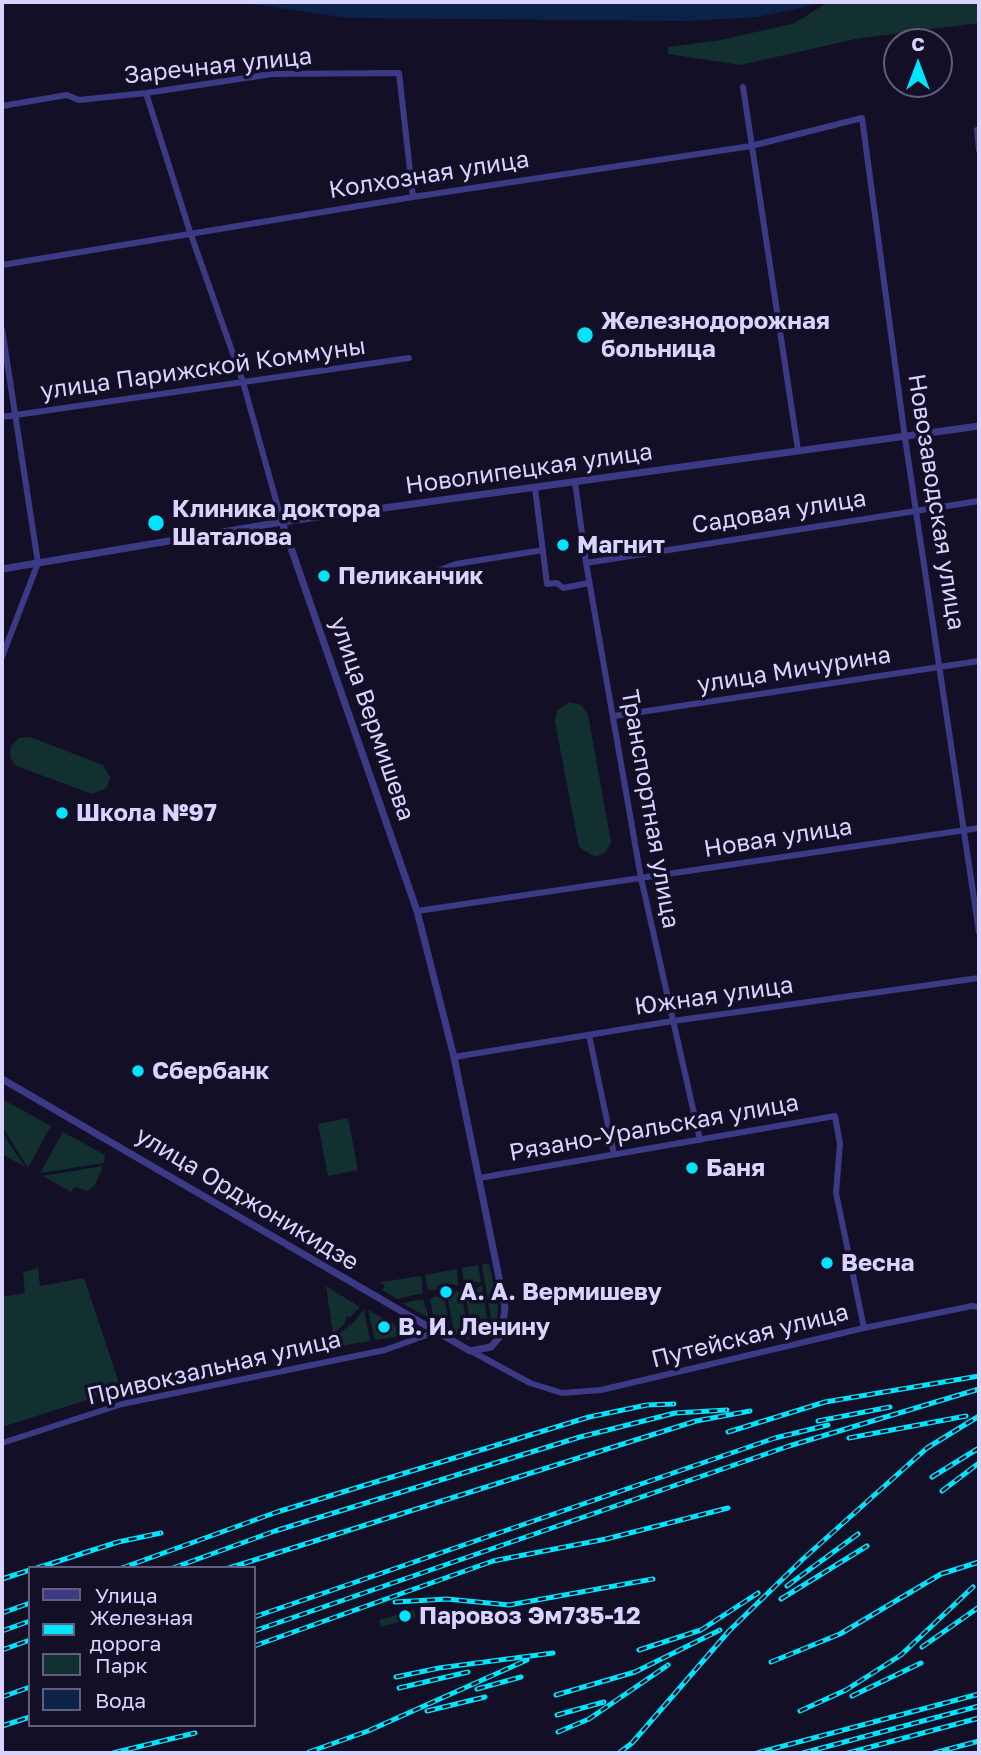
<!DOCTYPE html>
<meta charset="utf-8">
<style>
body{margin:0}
#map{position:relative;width:981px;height:1755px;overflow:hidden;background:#130f26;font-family:"Golos Text",sans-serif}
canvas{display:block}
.frame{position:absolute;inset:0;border:4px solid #d9d4ff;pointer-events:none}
.legend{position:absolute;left:28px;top:1566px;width:228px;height:161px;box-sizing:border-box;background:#130f26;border:2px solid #625e7d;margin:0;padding:9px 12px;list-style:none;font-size:21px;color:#d9d4ff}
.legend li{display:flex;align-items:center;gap:14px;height:35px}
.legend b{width:35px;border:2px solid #625e7d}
.north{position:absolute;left:883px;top:28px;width:70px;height:70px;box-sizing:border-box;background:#130f26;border:2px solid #625e7d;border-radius:50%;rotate:0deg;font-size:19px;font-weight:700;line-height:28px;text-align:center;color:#d9d4ff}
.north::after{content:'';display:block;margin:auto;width:24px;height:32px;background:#00e5ff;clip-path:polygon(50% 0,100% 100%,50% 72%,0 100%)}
</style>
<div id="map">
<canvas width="981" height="1755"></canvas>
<div class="frame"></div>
<ul class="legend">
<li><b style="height:9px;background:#3d3a85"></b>Улица</li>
<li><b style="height:9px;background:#00e5ff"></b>Железная дорога</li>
<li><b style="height:19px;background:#12302f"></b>Парк</li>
<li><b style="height:19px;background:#0c2248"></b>Вода</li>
</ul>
<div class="north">С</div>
</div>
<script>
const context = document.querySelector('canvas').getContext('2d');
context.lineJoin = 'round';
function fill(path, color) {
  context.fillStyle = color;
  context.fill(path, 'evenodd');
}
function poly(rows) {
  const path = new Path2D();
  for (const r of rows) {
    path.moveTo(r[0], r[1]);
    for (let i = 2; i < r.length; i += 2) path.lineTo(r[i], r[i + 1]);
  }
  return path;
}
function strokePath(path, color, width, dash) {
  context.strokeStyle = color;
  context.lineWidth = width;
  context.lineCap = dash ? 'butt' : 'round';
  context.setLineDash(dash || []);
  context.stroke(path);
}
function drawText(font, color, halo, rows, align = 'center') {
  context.font = font + ' "Golos Text",sans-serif';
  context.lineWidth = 7;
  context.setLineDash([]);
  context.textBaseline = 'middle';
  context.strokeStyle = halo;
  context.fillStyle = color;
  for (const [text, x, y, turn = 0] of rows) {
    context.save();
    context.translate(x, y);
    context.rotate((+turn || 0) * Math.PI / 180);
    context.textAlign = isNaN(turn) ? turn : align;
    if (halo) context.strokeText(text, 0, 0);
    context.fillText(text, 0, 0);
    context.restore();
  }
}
fill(poly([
 [828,2,979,2,979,23,855,39,741,65,668,54,668,47,721,40,795,23],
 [570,702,581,705,588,714,611,842,606,852,595,857,579,847,555,722,557,710],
 [30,737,103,765,110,777,107,788,92,794,16,766,10,757,11,746,19,738],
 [2,1099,51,1126,28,1168,2,1126],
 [348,1118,358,1170,328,1176,318,1124],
 [2,1132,25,1167,2,1154],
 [63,1132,105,1155,104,1163,40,1173],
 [103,1166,95,1185,88,1191,75,1187,71,1192,43,1176],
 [489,1263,498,1306,497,1319,493,1330,482,1265],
 [478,1265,481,1282,464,1283,462,1268],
 [38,1268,40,1286,84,1278,121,1389,2,1427,2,1297,25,1293,23,1272],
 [457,1269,458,1286,447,1283,438,1285,436,1290,428,1290,425,1275],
 [421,1276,423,1293,397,1299,382,1290,385,1286,381,1282],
 [326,1286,360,1307,350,1317,347,1316,345,1323,333,1334],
 [482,1286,489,1330,473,1340,465,1291],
 [455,1292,461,1292,470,1341,454,1332,448,1300],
 [437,1296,445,1301,450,1331,434,1320,430,1299],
 [423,1299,429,1318,402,1303],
 [364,1309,370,1341,340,1346,334,1337,353,1323],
 [368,1310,402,1329,403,1333,400,1336,375,1340],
 [414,1610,416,1617,381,1627,379,1620]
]), '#12302f');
fill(poly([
 [238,2,828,2,758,17,687,21,348,18]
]), '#0c2248');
strokePath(poly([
 [743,87,798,450],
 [146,93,190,232,243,382,282,522],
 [2,106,67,95,79,100,146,93,272,74,399,73,413,197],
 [977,130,979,150],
 [2,265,413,197,751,146,862,118,905,438,979,932],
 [2,329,38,563,2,657],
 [2,417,409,358],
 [575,482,586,563,641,878,700,1140],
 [535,488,547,584,557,583,563,588,589,583],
 [586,563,979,501],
 [437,571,456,564,543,550],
 [614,716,979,661],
 [417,911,979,828],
 [589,1035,614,1154],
 [454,1057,673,1021,979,978],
 [479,1178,835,1116,840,1144,836,1193,864,1328],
 [473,1352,530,1383,562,1393,601,1390,864,1328,972,1306,979,1307],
 [2,1443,122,1404,385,1350,435,1332]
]), '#3d3a85', 6);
strokePath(poly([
 [2,569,282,522,979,426],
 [2,1079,470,1351,491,1347,502,1334,505,1307,454,1057,417,911,282,522]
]), '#3d3a85', 7);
const rail = poly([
 [818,1421,890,1407],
 [728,1432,825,1402,979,1376],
 [849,1438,966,1416],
 [932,1477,979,1448],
 [942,1491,979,1463],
 [37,1568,118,1542,161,1533],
 [122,1568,277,1512,589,1417,647,1405,674,1404],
 [173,1568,275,1531,580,1437,675,1413,727,1410],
 [229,1568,696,1421,750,1411],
 [2,1579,30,1570],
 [787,1586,858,1534],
 [781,1599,867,1546],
 [395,1602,447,1599,509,1605,653,1579],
 [2,1613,30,1603],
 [254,1617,775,1438,828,1425],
 [2,1631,30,1621],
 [254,1631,789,1446,979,1389],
 [254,1646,493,1561,606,1539,728,1508],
 [922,1647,979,1607],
 [2,1650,30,1640],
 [639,1650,701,1630,758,1593],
 [771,1662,840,1634,941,1574,979,1562],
 [396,1677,439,1668,553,1653],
 [399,1688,468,1672],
 [477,1689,521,1677],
 [556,1695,635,1672,720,1630],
 [852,1696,921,1663],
 [2,1697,30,1687],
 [427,1711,485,1697],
 [800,1711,846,1690,901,1655,973,1587],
 [557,1715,604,1702],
 [2,1726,30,1717],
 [558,1732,589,1719,668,1665],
 [309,1752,368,1731,527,1660],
 [113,1753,195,1733],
 [619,1753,632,1743,729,1631,803,1559,927,1448,979,1416],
 [757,1753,979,1694],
 [803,1753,979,1706],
 [848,1753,979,1718],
 [934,1753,979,1741]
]);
strokePath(rail, '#00e5ff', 5);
strokePath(rail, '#130f26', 2.5, [8]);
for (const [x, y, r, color] of [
 [585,335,9,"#00e5ff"],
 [156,523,9,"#00e5ff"],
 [563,545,7,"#00e5ff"],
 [324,576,7,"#00e5ff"],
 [62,813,7,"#00e5ff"],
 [138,1071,7,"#00e5ff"],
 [692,1168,7,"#00e5ff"],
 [827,1263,7,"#00e5ff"],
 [446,1292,7,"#00e5ff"],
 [384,1327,7,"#00e5ff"],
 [405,1616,7,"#00e5ff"]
]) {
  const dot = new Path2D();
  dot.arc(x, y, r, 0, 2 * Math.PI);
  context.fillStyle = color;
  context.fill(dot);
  strokePath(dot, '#130f26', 2.5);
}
drawText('24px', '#d9d4ff', '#130f26', [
 ["Заречная улица",218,66,-6],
 ["Колхозная улица",429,175,-9],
 ["улица Парижской Коммуны",203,369,-8],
 ["Новолипецкая улица",529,469,-8],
 ["Новозаводская улица",936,502,81],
 ["Садовая улица",779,512,-9],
 ["улица Мичурина",794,670,-9],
 ["улица Вермишева",372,719,71],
 ["Транспортная улица",650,809,80],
 ["Новая улица",778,838,-9],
 ["Южная улица",714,996,-8],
 ["Рязано-Уральская улица",654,1128,-10],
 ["улица Орджоникидзе",247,1199,31],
 ["Путейская улица",750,1336,-14],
 ["Привокзальная улица",214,1368,-13]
]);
drawText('bold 24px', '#d9d4ff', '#130f26', [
 ["Железнодорожная",601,321],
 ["больница",601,349],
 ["Клиника доктора",172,509],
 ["Шаталова",172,537],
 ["Магнит",577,545],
 ["Пеликанчик",338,576],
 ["Школа №97",76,813],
 ["Сбербанк",152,1071],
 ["Баня",706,1168],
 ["Весна",841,1263],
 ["А. А. Вермишеву",460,1292],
 ["В. И. Ленину",398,1327],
 ["Паровоз Эм735-12",419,1616]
], 'left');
</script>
